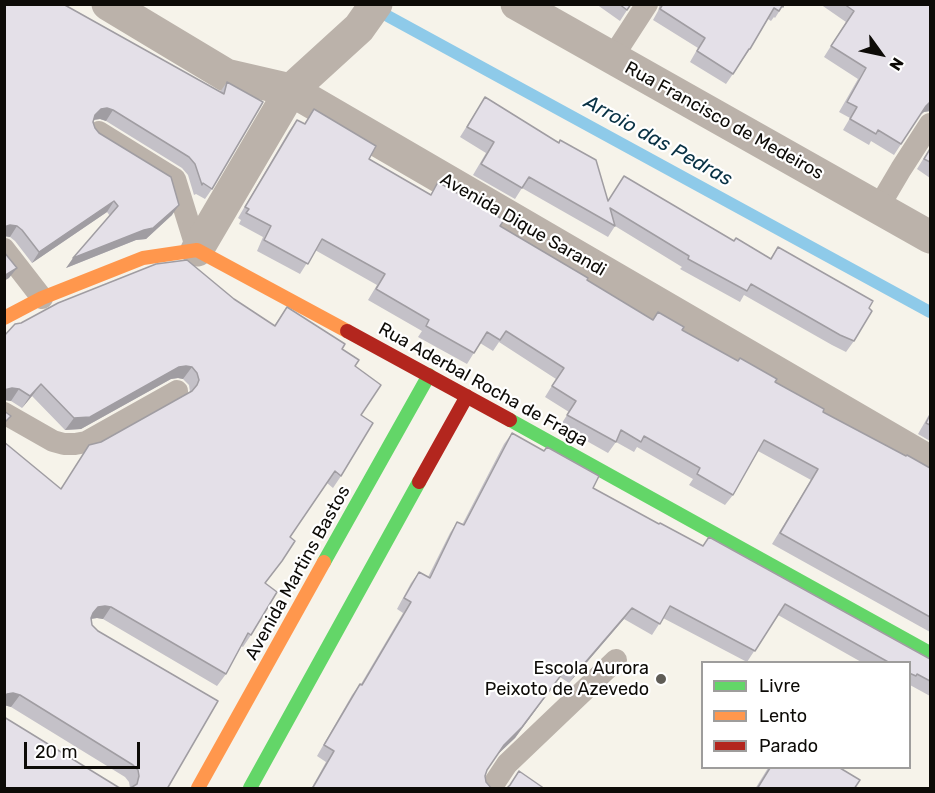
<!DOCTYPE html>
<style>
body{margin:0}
#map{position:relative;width:935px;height:793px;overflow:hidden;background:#f6f3ea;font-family:Rubik,sans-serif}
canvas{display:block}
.frame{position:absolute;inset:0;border:6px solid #0d0b07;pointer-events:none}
.legend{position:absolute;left:701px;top:661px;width:210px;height:108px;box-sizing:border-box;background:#fff;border:2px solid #9e9d9c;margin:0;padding:8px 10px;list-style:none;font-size:18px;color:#0d0b07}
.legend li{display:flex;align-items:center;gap:12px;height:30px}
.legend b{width:30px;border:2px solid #9e9d9c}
.north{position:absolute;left:851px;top:24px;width:60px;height:60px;-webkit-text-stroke:4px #fff;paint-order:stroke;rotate:123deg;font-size:16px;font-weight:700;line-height:24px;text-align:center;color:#0d0b07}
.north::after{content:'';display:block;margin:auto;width:21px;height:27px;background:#0d0b07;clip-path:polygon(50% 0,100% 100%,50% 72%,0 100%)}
.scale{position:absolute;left:24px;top:742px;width:116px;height:27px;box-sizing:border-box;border:3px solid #0d0b07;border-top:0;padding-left:8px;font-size:18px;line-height:21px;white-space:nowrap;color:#0d0b07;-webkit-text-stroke:4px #fff;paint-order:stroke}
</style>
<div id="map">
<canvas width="935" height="793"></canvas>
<div class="frame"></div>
<ul class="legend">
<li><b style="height:8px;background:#63d668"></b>Livre</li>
<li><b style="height:8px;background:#ff974d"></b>Lento</li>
<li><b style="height:8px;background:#b3261e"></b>Parado</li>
</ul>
<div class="north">N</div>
<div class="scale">20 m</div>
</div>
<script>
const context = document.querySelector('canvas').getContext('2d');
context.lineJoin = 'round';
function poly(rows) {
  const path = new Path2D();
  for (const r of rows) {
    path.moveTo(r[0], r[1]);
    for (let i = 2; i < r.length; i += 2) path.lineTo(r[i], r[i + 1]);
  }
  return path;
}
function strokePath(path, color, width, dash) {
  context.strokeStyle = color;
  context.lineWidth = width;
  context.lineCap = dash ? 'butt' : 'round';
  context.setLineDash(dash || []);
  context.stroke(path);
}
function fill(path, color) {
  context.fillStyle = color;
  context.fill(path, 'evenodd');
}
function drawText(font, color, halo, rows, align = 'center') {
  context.font = font + ' Rubik,sans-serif';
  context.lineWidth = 4.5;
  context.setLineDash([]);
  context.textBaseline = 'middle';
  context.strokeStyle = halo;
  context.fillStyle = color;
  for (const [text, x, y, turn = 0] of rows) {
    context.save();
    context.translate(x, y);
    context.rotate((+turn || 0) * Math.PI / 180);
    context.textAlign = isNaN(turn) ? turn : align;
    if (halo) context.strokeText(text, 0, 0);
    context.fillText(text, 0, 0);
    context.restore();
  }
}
strokePath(poly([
 [373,8,930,312]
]), '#8ecae9', 12);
strokePath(poly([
 [612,58,647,4],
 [99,132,175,179,197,250],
 [878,208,901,169,930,124],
 [4,249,42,298],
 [4,413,53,441,64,444,75,444,86,442,177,391],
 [491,788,507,764,616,660]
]), '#bbb2aa', 22);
strokePath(poly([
 [108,4,226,75,291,90,930,462],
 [517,4,930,237],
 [197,250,291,90,359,28,376,4]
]), '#bbb2aa', 33);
strokePath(poly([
 [510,420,930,653],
 [324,562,429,375],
 [250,788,419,482]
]), '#63d668', 14);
strokePath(poly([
 [4,318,42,298,143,258,197,250,347,331],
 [198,788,324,562]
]), '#ff974d', 14);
strokePath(poly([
 [347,331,510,420],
 [419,482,467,396]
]), '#b3261e', 14);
fill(poly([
 [4,4,220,92,227,82,212,189,205,199,196,194,194,195,188,175,182,168,106,121,100,119,93,120,93,122,95,128,172,215,146,239,136,240,66,268,110,216,107,212,32,263,15,241,10,237,4,236],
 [596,4,631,4,620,21],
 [660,4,784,4,775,18,774,17,771,21,768,19,750,49,726,84,690,62,698,48,653,20,658,11],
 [820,4,930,4,930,111,924,112,920,115,894,155,871,141,869,145,843,130,850,118,839,112,858,79,824,57,846,22],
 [485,97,608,200,734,241,770,259,778,247,854,341,846,352,832,345,744,295,740,302,680,269,682,267,615,226,608,237,522,188,515,199,473,175,486,153,460,137],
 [314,109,369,159,430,195,438,182,500,226,652,320,658,312,682,330,738,361,740,358,775,382,823,412,906,456,930,468,930,632,772,544,811,480,758,451,733,495,725,505,689,485,693,479,637,447,634,452,616,442,608,453,560,426,569,412,545,397,556,379,499,342,493,351,480,343,467,364,418,337,422,331,368,300,377,285,315,250,300,274,257,251,263,237,239,224,241,220,238,218,289,131,297,120,304,124],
 [930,148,930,178,917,169],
 [234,299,274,326,287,307,342,349,355,366,361,415,341,476,333,488,327,483,290,537,282,561,265,584,251,635,243,647,241,646,226,674,217,686,103,619,97,618,91,619,92,625,167,789,130,788,129,782,125,777,11,707,4,705,61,489,89,445,101,442,190,392,189,385,183,379,178,378,171,379,81,429,65,430,32,396,22,408,11,401,4,400,4,336],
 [930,413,930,441,918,434],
 [512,433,593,488,659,524,930,659,930,696,910,685,909,686,909,663,863,663,778,615,747,662,663,618,652,635,624,619,569,683,560,677,515,738,497,755,487,770,485,776,486,782,492,789,311,789,326,762,317,756,352,695,360,684,361,684,403,613,397,609,411,583,419,572,428,577,450,533,457,522,462,525,504,444],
 [768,768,840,768,854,789,755,789]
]), '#c4c1c8');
fill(poly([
 [930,102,930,111,924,112,919,116,926,106],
 [107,108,113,110,106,121,100,119,93,120,95,115,101,109],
 [114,201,107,212,32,263,39,252],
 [179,205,172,215,146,239,136,240,66,268,73,258],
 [10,225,17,226,10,237,4,236,4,227],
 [17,268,9,278,4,281,4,276],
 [186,366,192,367,183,379,178,378,171,379,81,429,65,430,74,418,179,367],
 [41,384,32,396,22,408,30,396],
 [12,388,19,389,11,401,4,400,4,390],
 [105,606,111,607,103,619,97,618,90,619,93,613,98,607],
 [632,608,624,619,569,683,577,672],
 [560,677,515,738,496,756,504,745],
 [13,693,20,695,11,707,4,705,4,696,7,694]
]), '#a09da2');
const building = poly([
 [4,4,63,4,224,94,227,82,263,102,212,189,203,183,202,185,195,164,189,157,113,110,107,108,101,109,95,115,93,122,95,128,99,133,171,177,179,205,153,228,144,230,73,258,118,206,114,201,39,252,22,230,17,226,10,225,4,227,4,4],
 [619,4,631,4,627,10,619,4],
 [663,4,784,4,783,7,782,6,779,11,774,8,750,49,749,49,733,74,697,51,705,38,660,9,663,4],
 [844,4,930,4,930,102,926,106,901,144,878,130,876,134,850,119,857,107,847,102,866,68,831,46,854,11,844,4],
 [485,97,559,143,560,140,596,160,608,201,624,176,734,241,736,238,771,259,778,247,873,301,869,308,872,311,854,341,840,335,751,284,747,291,688,259,689,256,610,208,615,226,529,177,522,188,481,164,494,142,467,127,485,97],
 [314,109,376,146,369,159,431,195,438,182,504,220,500,226,588,278,587,280,653,320,658,312,684,327,682,330,738,361,740,358,777,379,775,382,824,409,823,412,906,456,907,455,930,468,930,617,780,533,818,469,764,440,733,495,697,474,700,468,644,436,641,442,621,430,616,442,567,415,576,401,552,386,564,368,506,331,500,340,487,332,474,353,426,326,429,320,376,289,385,274,322,239,308,264,264,240,271,226,246,213,249,209,245,207,297,120,305,124,314,109],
 [930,149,930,162,924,159,930,149],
 [4,252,17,268,4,276,4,252],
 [187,260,234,299,275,326,287,307,345,344,342,349,359,360,355,366,381,385,361,415,373,423,341,476,335,471,290,537,295,541,282,561,265,583,277,592,251,635,248,633,226,674,111,607,105,606,98,607,93,613,91,618,92,625,98,631,218,701,167,789,129,789,137,784,139,776,138,770,133,765,20,695,13,693,7,694,4,696,4,442,61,489,89,445,101,442,192,391,197,385,199,380,197,373,192,367,186,366,179,367,90,417,74,418,41,384,30,396,19,389,12,388,4,390,4,336,15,324,21,323,58,303,156,264,187,260],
 [4,411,11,416,4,423,4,411],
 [930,415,930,425,926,423,930,415],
 [512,433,544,451,547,447,599,476,593,488,659,524,660,523,703,546,709,537,930,659,930,681,917,674,916,676,909,673,909,663,890,663,785,604,755,651,670,606,660,624,632,608,577,672,568,666,522,727,504,745,487,770,485,776,486,782,492,789,312,789,334,751,324,745,360,684,362,685,411,602,404,598,419,572,430,578,457,522,464,525,512,433],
 [4,717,118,787,122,789,4,789,4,717],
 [770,768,840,768,860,780,854,789,757,789,770,768],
 [519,771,545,789,506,789,510,785,519,771]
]);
fill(building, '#e4e0e8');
strokePath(building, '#a09da2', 1.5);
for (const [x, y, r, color] of [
 [661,679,6,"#5f5c56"]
]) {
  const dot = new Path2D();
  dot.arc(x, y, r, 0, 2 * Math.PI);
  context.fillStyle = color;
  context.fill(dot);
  strokePath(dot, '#fff', 2);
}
drawText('18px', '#0d0b07', '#fff', [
 ["Rua Francisco de Medeiros",724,121,29],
 ["Avenida Dique Sarandi",523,225,30],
 ["Rua Aderbal Rocha de Fraga",483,385,29],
 ["Avenida Martins Bastos",298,573,-61]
]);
drawText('18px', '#0d0b07', '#fff', [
 ["Escola Aurora",649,669],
 ["Peixoto de Azevedo",649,690]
], 'right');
drawText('italic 20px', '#083144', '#fff', [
 ["Arroio das Pedras",658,141,29]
]);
</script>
